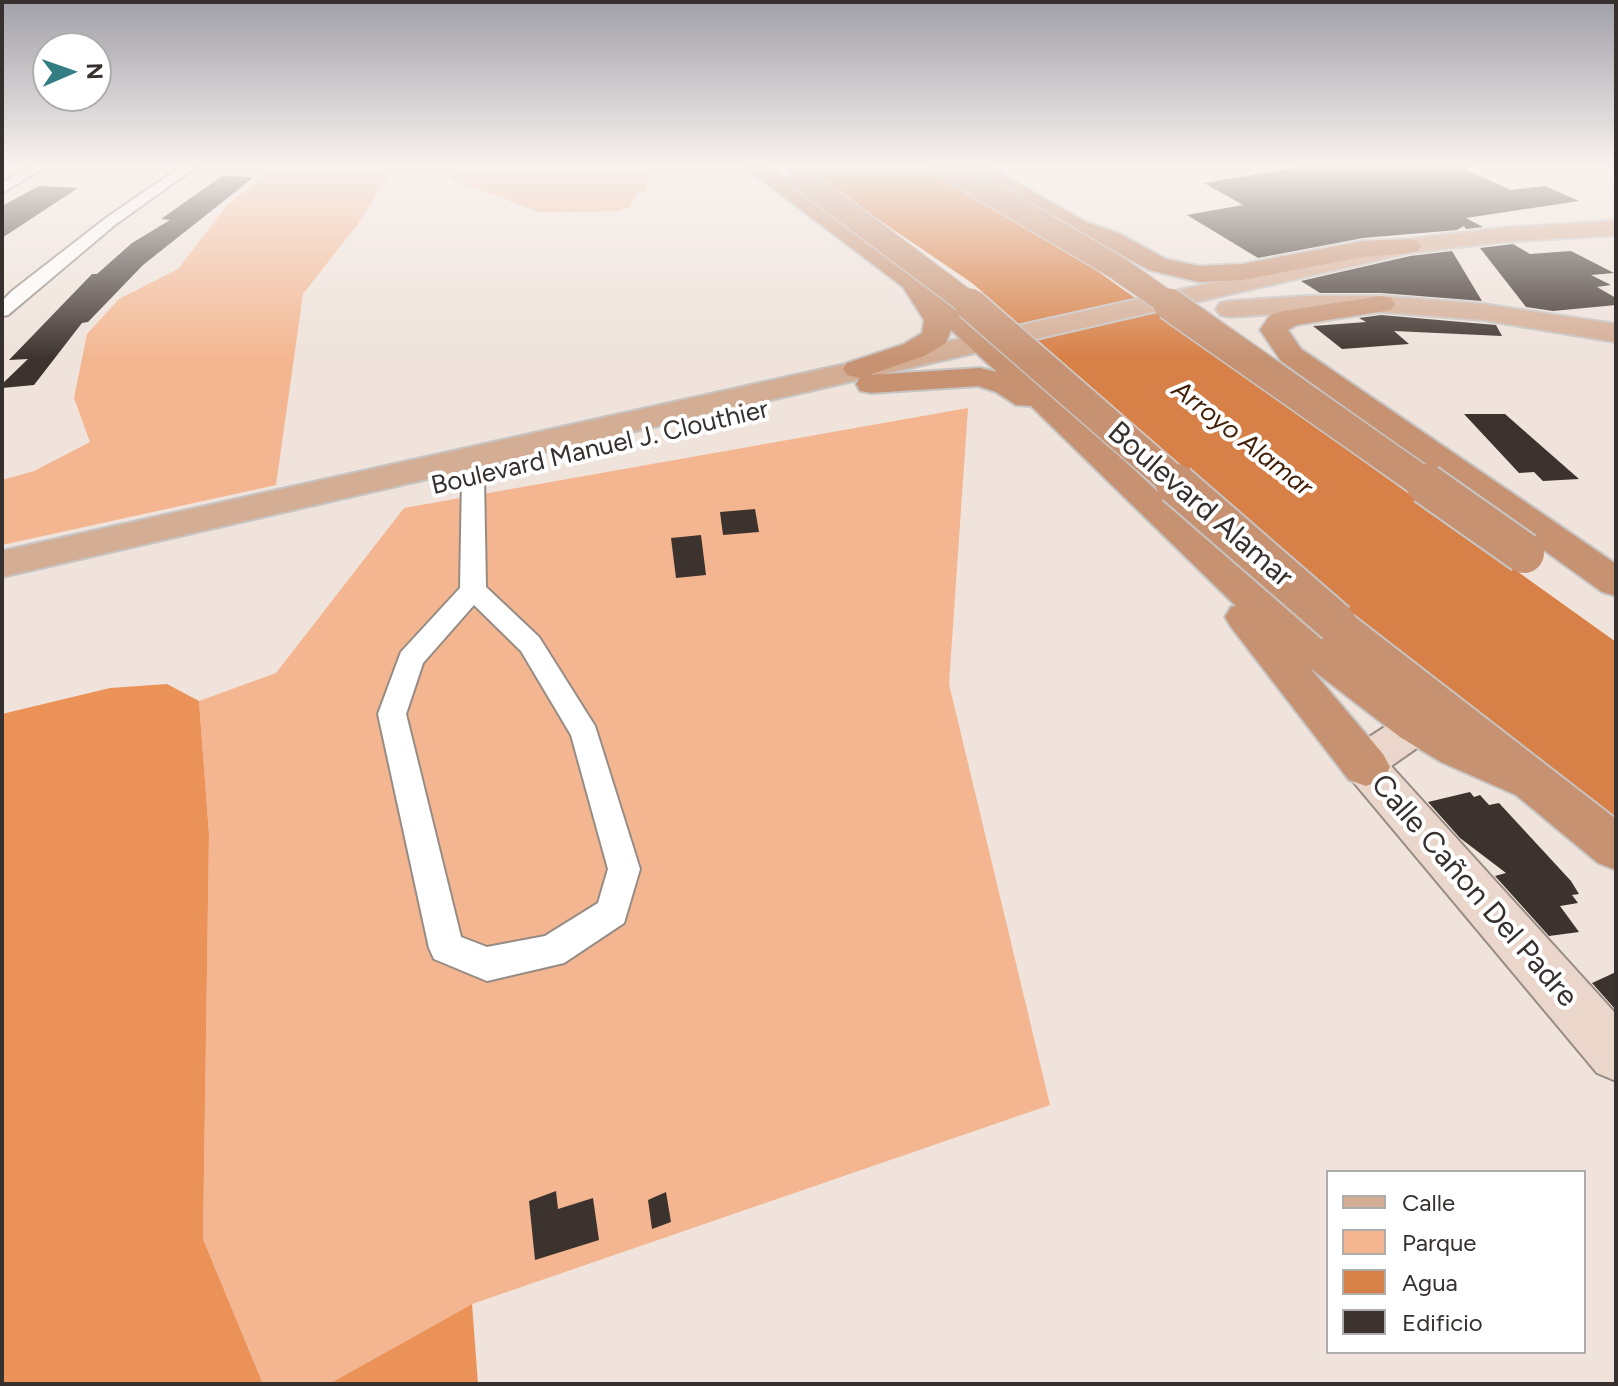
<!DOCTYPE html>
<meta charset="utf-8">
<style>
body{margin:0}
#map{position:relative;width:1618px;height:1386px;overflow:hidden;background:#efe3db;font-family:Figtree,sans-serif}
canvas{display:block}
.frame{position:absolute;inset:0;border:4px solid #36312e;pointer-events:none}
.legend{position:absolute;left:1326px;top:1170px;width:260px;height:184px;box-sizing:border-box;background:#fff;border:2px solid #afadab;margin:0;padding:10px 14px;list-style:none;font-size:24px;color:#36312e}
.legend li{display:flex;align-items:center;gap:16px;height:40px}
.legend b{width:40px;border:2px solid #afadab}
.north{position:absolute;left:32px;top:32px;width:80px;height:80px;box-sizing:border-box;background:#fff;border:2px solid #afadab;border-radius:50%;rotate:88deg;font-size:22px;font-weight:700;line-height:32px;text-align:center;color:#36312e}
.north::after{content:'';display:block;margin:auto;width:28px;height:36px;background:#347d82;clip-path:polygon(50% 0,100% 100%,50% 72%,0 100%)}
</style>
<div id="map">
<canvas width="1618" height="1386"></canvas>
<div class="frame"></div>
<ul class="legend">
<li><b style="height:10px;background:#d4ad95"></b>Calle</li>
<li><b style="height:22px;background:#f3b691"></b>Parque</li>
<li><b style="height:22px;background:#d78047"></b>Agua</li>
<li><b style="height:22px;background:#3d332e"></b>Edificio</li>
</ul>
<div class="north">N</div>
</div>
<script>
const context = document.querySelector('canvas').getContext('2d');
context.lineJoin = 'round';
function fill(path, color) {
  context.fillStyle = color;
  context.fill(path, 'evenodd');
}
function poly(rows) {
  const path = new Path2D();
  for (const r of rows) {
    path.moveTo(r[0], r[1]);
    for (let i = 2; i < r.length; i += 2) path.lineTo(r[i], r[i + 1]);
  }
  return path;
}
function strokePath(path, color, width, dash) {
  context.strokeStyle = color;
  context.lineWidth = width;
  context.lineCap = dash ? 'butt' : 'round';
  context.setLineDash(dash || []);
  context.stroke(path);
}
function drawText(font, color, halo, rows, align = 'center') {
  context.font = font + ' Figtree,sans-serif';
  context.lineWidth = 8;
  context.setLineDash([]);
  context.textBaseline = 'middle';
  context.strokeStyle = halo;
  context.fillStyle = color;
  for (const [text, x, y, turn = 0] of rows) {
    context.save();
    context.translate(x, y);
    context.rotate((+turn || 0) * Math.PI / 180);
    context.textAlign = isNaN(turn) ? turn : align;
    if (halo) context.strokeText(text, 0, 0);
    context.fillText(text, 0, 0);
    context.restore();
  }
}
fill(poly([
 [278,165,402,165,387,178,357,225,303,294,276,485,2,545,2,480,34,471,90,442,74,398,87,334,119,299,178,269,227,205],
 [461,165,687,165,688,173,649,175,645,192,637,193,630,207,617,211,540,212,449,179],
 [968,408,949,684,1050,1105,472,1304,329,1384,263,1384,203,1239,209,834,199,701,276,673,404,508]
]), '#f3b691');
fill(poly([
 [167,684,199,701,209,834,203,1239,263,1384,2,1384,2,714,110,688],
 [472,1304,478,1384,329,1384]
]), '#eb9259');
fill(poly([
 [798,165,922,165,1075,255,1616,642,1616,825,1419,672,972,283]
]), '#d78047');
fill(poly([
 [1314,165,1466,165,1466,170,1511,190,1545,186,1579,201,1466,218,1483,227,1466,229,1464,226,1457,230,1363,238,1258,258,1187,215,1243,205,1204,183],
 [222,176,254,177,143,265,88,322,82,323,34,385,2,388,2,384,28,359,9,360,92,274,97,274,132,243,170,220,161,219],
 [39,186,78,188,2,238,2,206],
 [1513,244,1530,254,1571,251,1614,273,1591,275,1611,285,1597,287,1616,298,1616,305,1553,311,1526,307,1480,248],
 [1452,251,1482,301,1381,293,1320,293,1301,281,1410,256],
 [1381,315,1496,325,1502,336,1394,331,1409,344,1342,349,1313,326,1366,322,1359,318],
 [1464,414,1505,414,1579,479,1543,481,1534,472,1519,473],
 [755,509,759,532,723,535,720,512],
 [701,535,706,575,676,578,671,538],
 [1470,792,1474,797,1480,795,1489,805,1499,803,1571,881,1579,894,1572,895,1578,903,1560,906,1579,932,1549,936,1495,876,1506,873,1460,838,1428,802],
 [1616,972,1616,1010,1592,983],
 [556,1191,558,1209,593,1198,599,1240,535,1260,529,1201],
 [666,1192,671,1222,652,1229,648,1200]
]), '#3d332e');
const minor = poly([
 [32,165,48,165,2,193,2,183,32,165],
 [183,165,199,165,116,224,8,315,2,316,2,301,12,291,106,218,183,165],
 [473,471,484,478,486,587,539,637,595,726,640,869,624,923,564,963,487,981,434,959,429,948,378,714,401,652,460,588,462,478,473,471],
 [474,605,521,651,571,735,608,869,598,903,545,936,487,947,461,937,406,714,423,663,474,605]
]);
const secondary = poly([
 [1443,694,1457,698,1463,709,1457,720,1391,766,1616,1014,1616,1081,1597,1073,1351,779,1345,767,1354,747,1429,698,1443,694]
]);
const primary = poly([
 [1616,221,1616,235,1502,242,1409,253,2,577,2,551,1409,239,1502,228,1616,221],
 [1306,296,1381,296,1483,304,1616,324,1616,342,1483,320,1381,312,1306,312,1230,317,1220,315,1216,309,1220,303,1230,301,1306,296]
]);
const trunk = poly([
 [742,165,767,165,923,277,1008,351,1193,525,1289,609,1321,632,1315,623,1322,613,1336,609,1350,613,1616,819,1616,870,1598,863,1516,795,1441,762,1400,737,1310,668,1383,754,1390,767,1383,780,1366,786,1349,780,1231,627,1225,617,1231,607,1236,606,1031,406,1016,405,996,392,978,386,871,393,860,391,856,384,860,378,847,375,843,369,847,363,904,344,922,333,924,320,903,287,742,165],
 [951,330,997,372,980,368,869,375,924,356,946,343,951,330],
 [960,165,986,165,1086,222,1118,233,1166,259,1199,266,1242,264,1363,241,1409,239,1418,241,1421,246,1418,251,1409,253,1363,257,1242,280,1199,282,1149,270,1112,250,1097,249,960,165],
 [1381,296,1391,298,1395,304,1391,310,1297,325,1288,330,1301,349,1616,564,1616,596,1602,592,1281,361,1260,330,1270,315,1283,311,1381,296]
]);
strokePath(minor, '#978c85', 4);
strokePath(secondary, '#978c85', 4);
strokePath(primary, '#c7c5c4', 4);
strokePath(trunk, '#c7c5c4', 4);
fill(minor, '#fff');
fill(secondary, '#ead6ca');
fill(primary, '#d4ad95');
fill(trunk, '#c69272');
const trunkBridgeFar2 = poly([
 [942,165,1116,267,1172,306],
 [801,178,972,306]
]);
const trunkBridgeFar1 = poly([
 [970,304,1179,486],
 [1169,304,1428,486]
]);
const trunkBridge = poly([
 [1176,484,1336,623],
 [1426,484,1524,553]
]);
strokePath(trunkBridgeFar2, '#c7c5c4', 26, []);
strokePath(trunkBridgeFar1, '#c7c5c4', 34, []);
strokePath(trunkBridge, '#c7c5c4', 44, []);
strokePath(trunkBridgeFar2, '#c69272', 24);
strokePath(trunkBridgeFar1, '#c69272', 31);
strokePath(trunkBridge, '#c69272', 40);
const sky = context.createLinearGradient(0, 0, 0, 359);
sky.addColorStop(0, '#a19fa8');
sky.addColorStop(0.46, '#f8f2ef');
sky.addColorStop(1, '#f8f2ef00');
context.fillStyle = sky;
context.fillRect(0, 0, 1618, 359);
drawText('italic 26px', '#442109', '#fff', [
 ["Arroyo Alamar",1242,439,38]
]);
drawText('26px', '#36312e', '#fff', [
 ["Boulevard Manuel J. Clouthier",600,448,-13]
]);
drawText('30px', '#36312e', '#fff', [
 ["Boulevard Alamar",1200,505,41],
 ["Calle Cañon Del Padre",1474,891,49]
]);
</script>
